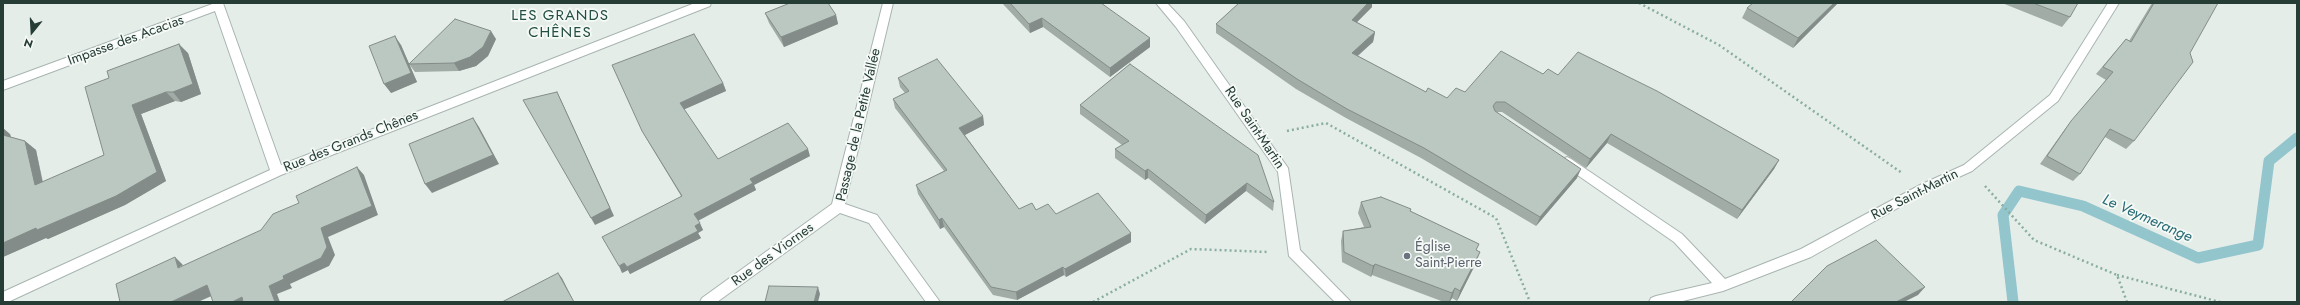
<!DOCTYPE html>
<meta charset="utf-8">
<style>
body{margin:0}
#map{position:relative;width:2300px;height:305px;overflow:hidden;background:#e5ede9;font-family:Jost,sans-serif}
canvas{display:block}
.frame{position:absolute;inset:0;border:4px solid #263d36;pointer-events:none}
.north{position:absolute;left:12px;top:12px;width:40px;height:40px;-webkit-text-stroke:3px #f6faf7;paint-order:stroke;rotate:198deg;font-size:11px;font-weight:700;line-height:16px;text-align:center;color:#263d36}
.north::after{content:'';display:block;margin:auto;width:14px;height:18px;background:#263d36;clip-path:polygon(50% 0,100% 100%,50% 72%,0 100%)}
</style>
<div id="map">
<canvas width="2300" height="305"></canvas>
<div class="frame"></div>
<div class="north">N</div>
</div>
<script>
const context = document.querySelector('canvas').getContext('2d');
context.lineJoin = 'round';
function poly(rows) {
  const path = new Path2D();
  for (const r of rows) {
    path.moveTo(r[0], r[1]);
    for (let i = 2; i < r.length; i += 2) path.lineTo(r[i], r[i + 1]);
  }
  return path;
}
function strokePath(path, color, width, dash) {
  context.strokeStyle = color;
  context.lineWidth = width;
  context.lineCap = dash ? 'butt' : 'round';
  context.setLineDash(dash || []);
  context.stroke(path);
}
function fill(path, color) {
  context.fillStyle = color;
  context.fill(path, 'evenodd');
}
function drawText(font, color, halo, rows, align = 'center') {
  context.font = font + ' Jost,sans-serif';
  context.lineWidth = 3.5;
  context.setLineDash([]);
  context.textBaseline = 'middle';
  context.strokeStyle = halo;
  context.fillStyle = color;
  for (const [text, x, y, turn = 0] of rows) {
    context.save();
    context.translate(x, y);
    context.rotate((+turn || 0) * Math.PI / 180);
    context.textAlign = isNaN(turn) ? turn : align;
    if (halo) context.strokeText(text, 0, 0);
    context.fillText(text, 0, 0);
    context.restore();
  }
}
strokePath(poly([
 [2013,302,2003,215,2019,191,2083,206,2198,258,2258,245,2269,161,2297,138]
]), '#93c5cd', 11);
const minor = poly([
 [215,3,223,3,224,6,281,165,695,3,711,3,710,6,281,175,8,302,3,302,3,292,270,170,215,11,3,90,3,81,215,3],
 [883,3,893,3,845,204,877,215,940,302,926,302,869,223,840,213,717,302,700,302,702,298,832,204,883,3],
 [1156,3,1167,3,1184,21,1288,168,1300,250,1351,302,1335,302,1289,256,1278,172,1176,27,1156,3],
 [2108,3,2119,3,2058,101,1972,171,1928,191,1811,257,1723,291,1679,302,1649,302,1651,298,1656,296,1712,283,1674,242,1563,165,1561,162,1563,159,1567,157,1571,159,1682,234,1725,279,1801,249,1920,185,1964,165,2050,95,2108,3]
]);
strokePath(minor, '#a8b5b0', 2);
strokePath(poly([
 [1639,3,1719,45,1902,173],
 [1287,131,1326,123,1496,218,1530,302],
 [1985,186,2034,240,2117,275,2127,302],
 [2117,275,2220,302],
 [1093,302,1191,249,1269,252]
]), '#89aea1', 2.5, [2, 3]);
fill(minor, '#fff');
fill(poly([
 [1002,3,1101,3,1150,47,1110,77,1043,27,1030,33],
 [1236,3,1372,3,1372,7,1357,22,1375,32,1373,42,1358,56,1426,92,1447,98,1465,92,1543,74,1558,75,1779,160,1774,169,1737,219,1607,143,1586,168,1502,112,1497,112,1577,178,1536,226,1421,158,1346,118,1296,89,1216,33,1216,24,1238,4],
 [1753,3,1838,3,1793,48,1742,18,1747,8],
 [2002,3,2078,3,2070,17,2062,27],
 [2152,3,2218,3,2134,141,2126,149,2105,137,2080,174,2073,181,2040,164,2065,129,2106,80,2096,74,2126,39,2129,41],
 [765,13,836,15,838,24,784,47,769,23],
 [496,39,488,56,476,66,459,71,415,72,409,64,417,82,391,93,401,45,409,64],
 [188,53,201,94,181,102,175,101,141,114,166,181,125,205,48,239,46,238,3,257,10,134,11,137,25,141,36,150,43,182,104,155,109,78],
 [1130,64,1274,202,1273,211,1246,191,1205,224,1148,178,1145,180,1115,158,1115,149,1122,145,1080,114,1080,105],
 [612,65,723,83,726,91,684,109,718,159,810,156,754,185,756,190,698,221,703,230,698,233,701,238,630,274,628,270,622,273,681,196,646,138],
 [898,78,983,116,984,125,965,135,1019,209,1036,210,1056,214,1131,242,1066,277,1064,275,1017,300,993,295,944,227,940,229,918,194,916,185,944,171,895,108,893,99,905,93,900,87],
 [1361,202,1411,209,1410,211,1479,244,1476,250,1476,263,1457,301,1452,298,1450,302,1444,302,1372,275,1371,277,1342,262,1341,241,1343,231,1364,227,1358,213]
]), '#a1aca7');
fill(poly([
 [1368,3,1372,3,1372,7,1350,29,1352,20],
 [1834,3,1838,3,1793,48,1798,38],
 [836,15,838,24,784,47,781,37],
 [1042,18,1043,27,1030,33,1029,24],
 [491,31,496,39,488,56,476,66,459,71,454,63],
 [1375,32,1373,42,1350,62,1352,53],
 [395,36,401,45,417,82,391,93,384,84],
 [1150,38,1150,47,1110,77,1110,68],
 [179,44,188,53,201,94,181,102,173,92],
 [723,83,726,91,683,110,680,103],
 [166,92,175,101,141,114,166,181,125,205,48,239,46,238,3,257,3,243,157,172,132,105],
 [557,92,561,100,614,216,595,225,591,218],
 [983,116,984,125,961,137,959,128],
 [473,118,479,127,499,164,432,193,425,184],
 [3,128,10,134,13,145,3,136],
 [1611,134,1607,143,1586,168,1590,159],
 [25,141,36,150,45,195,35,185],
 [808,149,810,156,754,185,756,190,697,221,694,214,750,179],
 [1779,160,1774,169,1737,219,1742,210],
 [357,167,364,175,378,215,328,237,335,255,329,266,290,284,292,288,277,294,280,302,275,302,269,286,283,276,321,228],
 [1148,169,1148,178,1145,180,1145,171],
 [1581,169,1577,178,1536,226,1540,217],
 [1247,183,1246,191,1205,224,1206,215],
 [942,218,944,227,940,229,939,220],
 [700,223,703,230,698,233,701,238,630,274,628,270,622,273,619,266],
 [1131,233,1131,242,1066,277,1065,269],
 [1480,252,1476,263,1457,301,1460,291],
 [175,257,183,265,178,268],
 [1375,264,1372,275,1371,277,1373,266],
 [1063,267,1064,275,1017,300,1016,292],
 [558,273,562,278,574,302],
 [207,285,216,294,198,302,171,302],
 [818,287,820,294,818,302,814,302],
 [1925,287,1918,295,1904,302,1896,302],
 [1455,288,1452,298,1449,302,1452,293],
 [242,297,247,302,232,302]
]), '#838c88');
const building = poly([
 [790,3,828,3,836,15,781,37,765,13,790,3],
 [1010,3,1101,3,1150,38,1110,68,1042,18,1029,24,1010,3],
 [1239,3,1368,3,1352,20,1375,32,1352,53,1426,92,1428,88,1447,98,1456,88,1465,92,1501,51,1543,74,1548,69,1558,75,1578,52,1657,91,1779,160,1742,210,1611,134,1590,159,1505,102,1496,102,1493,106,1495,111,1581,169,1540,217,1424,148,1347,109,1297,79,1216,24,1239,3],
 [1753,3,1834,3,1798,38,1747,8,1753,3],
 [2033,3,2078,3,2070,17,2033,3],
 [2154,3,2218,3,2190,53,2193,62,2134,141,2110,129,2080,174,2047,156,2071,121,2113,72,2103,67,2126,39,2131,42,2154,3],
 [455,19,491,31,483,47,470,57,454,63,409,64,455,19],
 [694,34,723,83,680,103,718,159,788,123,808,149,750,179,753,183,694,214,700,223,695,226,698,231,627,267,624,263,619,266,602,237,682,196,642,131,612,65,694,34],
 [395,36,411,73,384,84,369,46,395,36],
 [179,44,193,84,173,92,166,92,132,105,157,172,116,196,37,230,36,228,3,243,3,135,25,141,35,185,104,155,85,87,109,78,107,71,179,44],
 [937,59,983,116,959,128,1019,209,1032,203,1036,210,1048,204,1056,214,1098,193,1131,233,1065,269,1063,267,1016,292,991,287,942,218,939,220,916,185,947,170,893,99,909,91,898,78,937,59],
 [1130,64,1258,155,1274,202,1247,183,1206,215,1148,169,1145,171,1115,149,1129,141,1080,105,1130,64],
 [557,92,610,208,591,218,523,100,557,92],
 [473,118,493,155,425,184,409,144,473,118],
 [357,167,372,206,321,228,327,247,321,258,283,276,284,279,269,286,275,302,243,302,242,297,232,302,213,302,207,285,171,302,120,302,116,284,175,257,178,268,261,230,273,214,299,203,296,196,357,167],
 [1381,197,1411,209,1410,211,1479,244,1476,250,1480,252,1460,291,1455,288,1452,293,1375,264,1373,266,1344,252,1343,231,1371,227,1361,202,1381,197],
 [1876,240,1925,287,1896,302,1791,302,1827,266,1876,240],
 [558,273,574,302,502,302,558,273],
 [769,286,818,287,814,302,765,302,769,286]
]);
fill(building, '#bbc8c2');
strokePath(building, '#838c88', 1);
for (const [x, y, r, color] of [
 [1407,256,4,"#6b7280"]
]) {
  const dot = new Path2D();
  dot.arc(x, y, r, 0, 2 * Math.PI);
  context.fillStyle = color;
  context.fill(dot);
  strokePath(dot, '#f6faf7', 1.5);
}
drawText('14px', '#263d36', '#f6faf7', [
 ["Impasse des Acacias",126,41,-20],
 ["Passage de la Petite Vallée",859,125,-77],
 ["Rue Saint-Martin",1254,128,56],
 ["Rue des Grands Chênes",351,142,-22],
 ["Rue Saint-Martin",1915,195,-27],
 ["Rue des Viornes",773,255,-36]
]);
drawText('14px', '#5b616d', '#f6faf7', [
 ["Église",1415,248],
 ["Saint-Pierre",1415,264]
], 'left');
context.letterSpacing = '1px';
drawText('15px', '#234e42', '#f6faf7', [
 ["LES GRANDS",560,16],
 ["CHÊNES",560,33]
]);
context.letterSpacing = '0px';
drawText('italic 15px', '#256974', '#f6faf7', [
 ["Le Veymerange",2147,219,24]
]);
</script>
